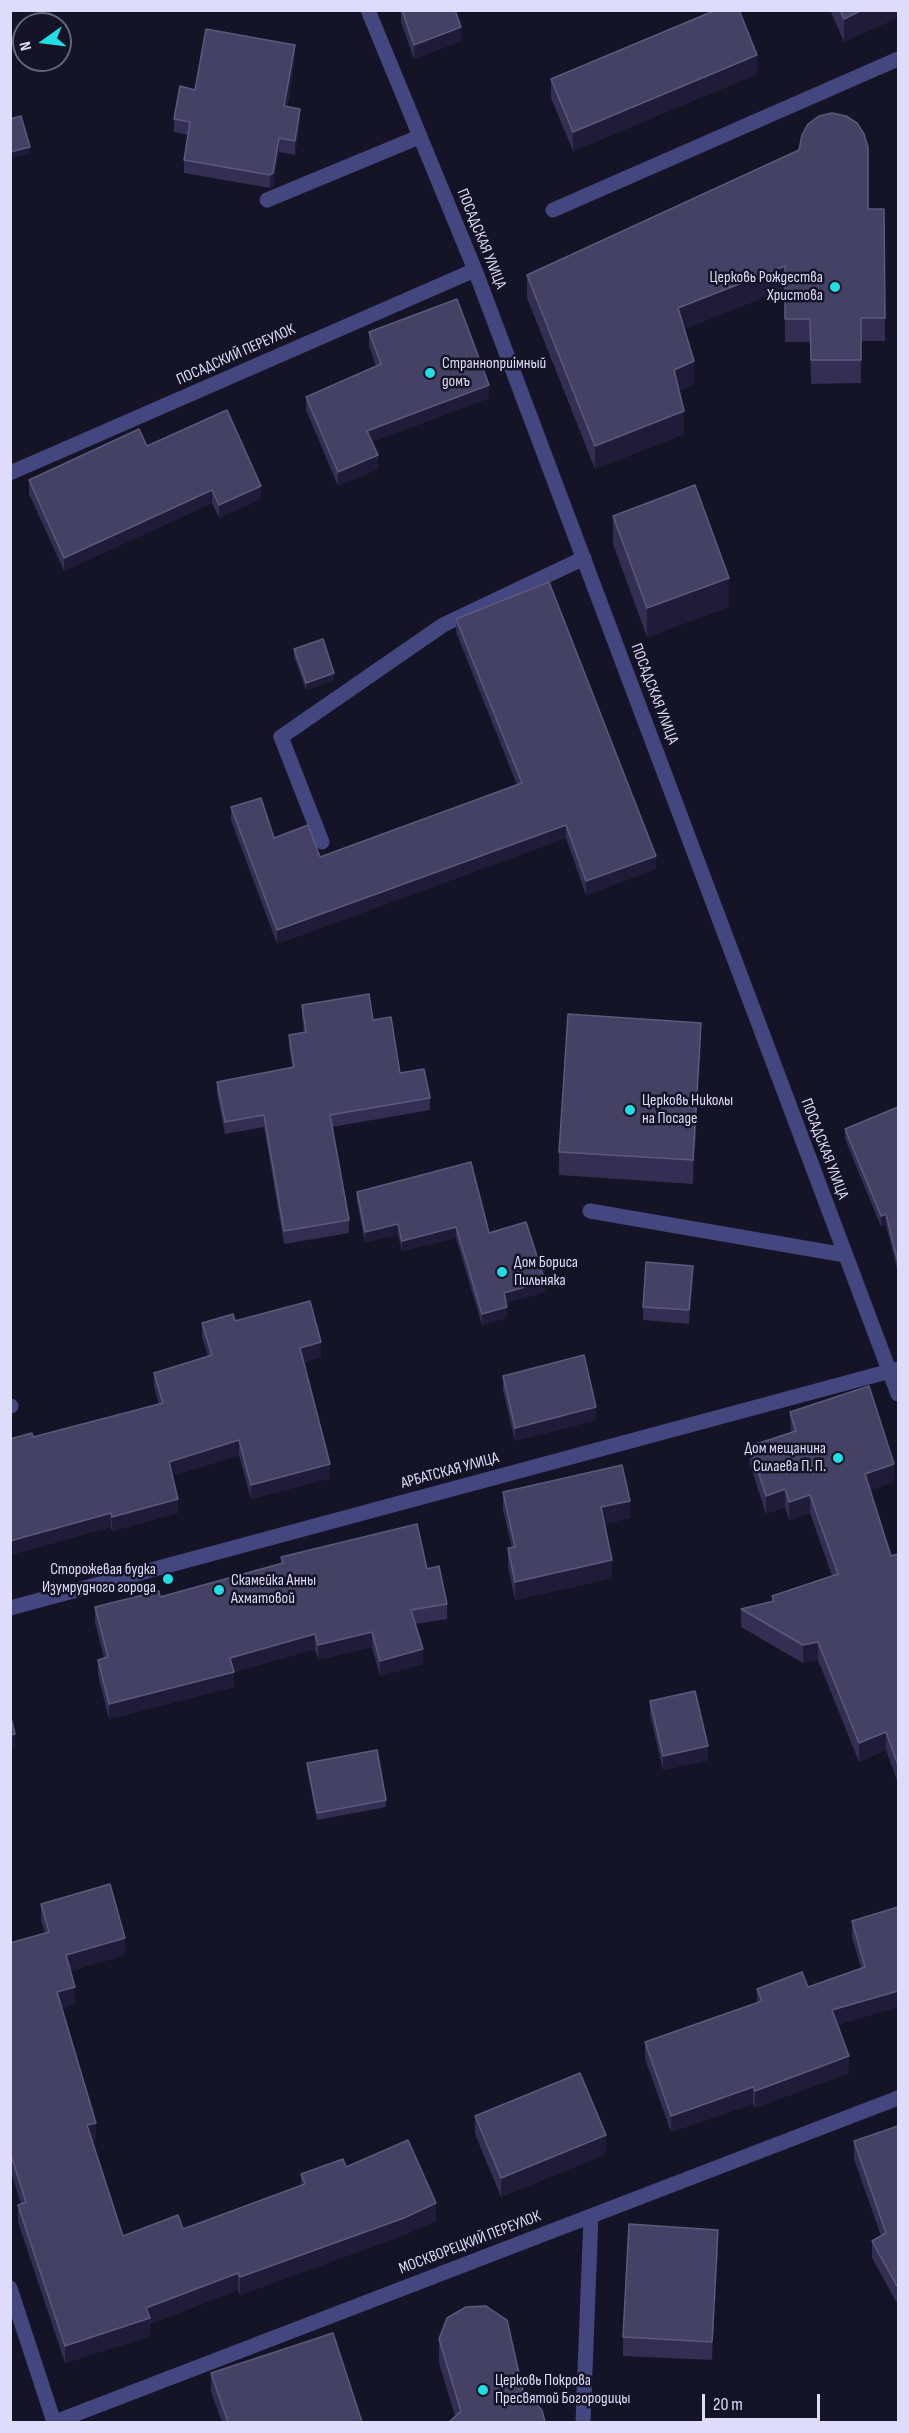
<!DOCTYPE html>
<meta charset="utf-8">
<style>
body{margin:0}
#map{position:relative;width:909px;height:2433px;overflow:hidden;background:#151326;font-family:"Sofia Sans Condensed",sans-serif}
canvas{display:block}
.frame{position:absolute;inset:0;border:12px solid #dedcfb;pointer-events:none}
.north{position:absolute;left:12px;top:12px;width:60px;height:60px;box-sizing:border-box;background:#151326;border:2px solid #65637b;border-radius:50%;rotate:256deg;font-size:16px;font-weight:700;line-height:24px;text-align:center;color:#dedcfb}
.north::after{content:'';display:block;margin:auto;width:21px;height:27px;background:#20dee3;clip-path:polygon(50% 0,100% 100%,50% 72%,0 100%)}
.scale{position:absolute;left:702px;top:2394px;width:118px;height:27px;box-sizing:border-box;border:3px solid #dedcfb;border-top:0;padding-left:8px;font-size:18px;line-height:21px;white-space:nowrap;color:#dedcfb;-webkit-text-stroke:4px #151326;paint-order:stroke}
</style>
<div id="map">
<canvas width="909" height="2433"></canvas>
<div class="frame"></div>
<div class="north">N</div>
<div class="scale">20 m</div>
</div>
<script>
const context = document.querySelector('canvas').getContext('2d');
context.lineJoin = 'round';
function poly(rows) {
  const path = new Path2D();
  for (const r of rows) {
    path.moveTo(r[0], r[1]);
    for (let i = 2; i < r.length; i += 2) path.lineTo(r[i], r[i + 1]);
  }
  return path;
}
function strokePath(path, color, width, dash) {
  context.strokeStyle = color;
  context.lineWidth = width;
  context.lineCap = dash ? 'butt' : 'round';
  context.setLineDash(dash || []);
  context.stroke(path);
}
function fill(path, color) {
  context.fillStyle = color;
  context.fill(path, 'evenodd');
}
function drawText(font, color, halo, rows, align = 'center') {
  context.font = font + ' "Sofia Sans Condensed",sans-serif';
  context.lineWidth = 5;
  context.setLineDash([]);
  context.textBaseline = 'middle';
  context.strokeStyle = halo;
  context.fillStyle = color;
  for (const [text, x, y, turn = 0] of rows) {
    context.save();
    context.translate(x, y);
    context.rotate((+turn || 0) * Math.PI / 180);
    context.textAlign = isNaN(turn) ? turn : align;
    if (halo) context.strokeText(text, 0, 0);
    context.fillText(text, 0, 0);
    context.restore();
  }
}
strokePath(poly([
 [368,10,475,270,898,1394],
 [267,200,419,137],
 [553,210,898,59],
 [10,473,475,270],
 [322,842,281,737,443,625,584,558],
 [590,1211,845,1255],
 [10,1406,11,1406],
 [10,1608,898,1369],
 [10,2288,54,2422],
 [55,2422,898,2098],
 [583,2422,591,2216]
]), '#44467f', 15);
fill(poly([
 [401,10,455,10,461,41,414,59,401,22],
 [830,10,898,10,844,42],
 [295,59,287,107,300,122,295,155,279,152,273,187,270,188,184,173,184,160,188,135,174,132,174,119,195,90],
 [757,74,573,151,551,98,551,79],
 [799,150,868,209,884,209,885,341,861,341,861,383,811,384,810,342,785,342,785,289,684,329,694,384,679,391,684,434,595,469,527,298,527,275],
 [369,332,489,398,372,442,378,469,338,486,306,410,306,397,376,366,369,346],
 [147,446,261,499,219,518,212,503,64,571,29,494,29,480],
 [613,516,729,607,647,637,613,544],
 [456,619,656,869,586,895,566,838,277,944,231,820,231,807,274,838,320,857,517,785,456,632],
 [294,649,334,680,306,690,294,656],
 [302,1005,373,1020,400,1073,430,1098,430,1110,332,1127,349,1220,349,1233,284,1244,264,1127,225,1134,217,1094,217,1082,292,1067,289,1047,289,1035,304,1032,302,1017],
 [701,1046,693,1184,559,1175,559,1152],
 [898,1107,898,1273,886,1225,881,1227,845,1139,845,1129],
 [357,1192,489,1233,545,1292,506,1303,507,1318,482,1325,456,1238,402,1251,398,1235,365,1242,357,1202],
 [693,1279,689,1324,643,1320,643,1307],
 [235,1321,321,1357,303,1362,330,1478,251,1499,239,1455,172,1476,178,1513,112,1531,111,1527,10,1555,10,1439,33,1437,159,1404,154,1387,154,1373,208,1356,202,1337,202,1323],
 [503,1376,596,1420,515,1441,503,1390],
 [790,1412,894,1482,870,1490,891,1556,898,1554,898,1783,886,1750,859,1762,818,1660,803,1663,741,1627,741,1609,772,1602,772,1596,832,1576,810,1513,789,1520,785,1507,766,1514,750,1464,750,1446,791,1432],
 [503,1492,630,1518,604,1524,612,1578,515,1600,508,1566,508,1548,512,1548,503,1510],
 [281,1557,427,1569,447,1604,447,1619,415,1624,423,1664,380,1676,372,1647,318,1660,315,1649,234,1672,234,1687,109,1719,98,1675,98,1660,104,1658,95,1623,95,1607,160,1597,281,1564],
 [650,1701,708,1760,663,1770,650,1715],
 [307,1763,386,1800,386,1807,317,1820,307,1770],
 [41,1904,125,1955,70,1971,75,2004,61,2008,96,2140,92,2141,123,2236,183,2229,301,2185,301,2174,346,2167,436,2221,404,2235,240,2295,238,2290,150,2324,150,2336,65,2363,18,2222,18,2205,21,2204,10,2169,10,1943,45,1933,41,1921],
 [898,1907,837,2025,849,2073,755,2108,753,2104,671,2132,645,2059,645,2042,757,2003,757,1989,808,1987,861,1968,852,1937,852,1921],
 [475,2116,606,2154,501,2197,475,2134],
 [898,2126,898,2305,872,2258,872,2241,881,2236,854,2159,854,2141],
 [718,2249,712,2360,623,2356,623,2337],
 [439,2339,523,2391,455,2416,439,2363],
 [211,2373,362,2422,222,2422,211,2392]
]), '#332e52');
fill(poly([
 [862,10,898,10,898,18,844,42,844,19],
 [461,27,461,41,414,59,414,45],
 [295,45,295,59,284,120,284,106],
 [757,55,757,74,573,151,573,132],
 [300,109,300,122,295,155,295,141],
 [279,138,279,152,273,187,270,188,270,175],
 [30,147,30,154,10,159,10,152],
 [785,266,785,289,678,332,678,308],
 [694,361,694,384,674,394,674,370],
 [489,385,489,398,367,444,367,431],
 [684,411,684,434,595,469,595,446],
 [378,455,378,469,338,486,338,472],
 [261,486,261,499,219,518,219,505],
 [212,490,212,503,64,571,64,558],
 [729,578,729,607,647,637,647,608],
 [334,673,334,680,306,690,306,683],
 [566,825,566,838,277,944,277,930],
 [656,856,656,869,586,895,586,881],
 [701,1023,701,1046,693,1184,693,1160],
 [886,1214,886,1225,881,1227,881,1216],
 [398,1224,398,1235,365,1242,365,1232],
 [456,1227,456,1238,402,1251,402,1241],
 [693,1266,693,1279,689,1324,689,1310],
 [545,1281,545,1292,504,1304,504,1293],
 [507,1307,507,1318,482,1325,482,1314],
 [321,1342,321,1357,300,1362,300,1348],
 [596,1407,596,1420,515,1441,515,1428],
 [239,1440,239,1455,169,1477,169,1462],
 [330,1464,330,1478,251,1499,251,1485],
 [894,1464,894,1482,865,1492,865,1474],
 [785,1489,785,1507,766,1514,766,1496],
 [810,1495,810,1513,789,1520,789,1502],
 [178,1499,178,1513,112,1531,112,1517],
 [630,1501,630,1518,601,1525,601,1507],
 [111,1513,111,1527,10,1555,10,1541],
 [612,1560,612,1578,515,1600,515,1582],
 [372,1632,372,1647,318,1660,318,1645],
 [315,1634,315,1649,230,1673,230,1658],
 [818,1642,818,1660,803,1663,803,1645],
 [423,1649,423,1664,380,1676,380,1661],
 [234,1672,234,1687,109,1719,109,1704],
 [886,1732,886,1750,859,1762,859,1743],
 [15,1734,15,1746,10,1748,10,1735],
 [708,1746,708,1760,663,1770,663,1756],
 [125,1938,125,1955,66,1972,66,1955],
 [75,1987,75,2004,57,2010,57,1992],
 [898,1991,898,2007,832,2027,832,2010],
 [849,2056,849,2073,755,2108,755,2091],
 [753,2087,753,2104,671,2132,671,2116],
 [96,2123,96,2140,87,2143,87,2125],
 [606,2135,606,2154,501,2197,501,2178],
 [436,2203,436,2221,404,2235,240,2295,240,2277],
 [718,2230,718,2249,712,2360,712,2342],
 [238,2273,238,2290,150,2324,150,2336,65,2363,65,2346,146,2308]
]), '#1f1b39');
const building = poly([
 [402,10,455,10,461,27,414,45,402,10],
 [716,10,739,10,757,55,573,132,551,79,716,10],
 [840,10,862,10,844,19,840,10],
 [206,29,295,45,284,106,300,109,295,141,279,138,273,173,270,175,184,160,190,122,174,119,180,86,195,90,206,29],
 [832,113,846,116,857,123,864,134,868,147,868,209,884,209,885,318,861,318,861,360,811,360,810,319,785,319,785,266,678,308,694,361,674,370,684,411,595,446,527,275,799,150,802,135,808,124,819,116,832,113],
 [21,116,30,147,10,152,10,119,21,116],
 [457,299,489,385,367,431,378,455,338,472,306,397,381,364,369,332,457,299],
 [227,410,261,486,219,505,212,490,64,558,29,480,139,429,147,446,227,410],
 [695,485,729,578,647,608,613,516,695,485],
 [549,582,656,856,586,881,566,825,277,930,231,807,261,798,274,838,308,825,320,857,522,783,456,619,549,582],
 [323,639,334,673,306,683,294,649,323,639],
 [369,994,373,1020,391,1017,400,1073,424,1069,430,1098,330,1115,349,1220,284,1231,264,1115,225,1122,217,1082,294,1067,289,1035,306,1032,302,1005,369,994],
 [568,1014,701,1023,693,1160,559,1152,568,1014],
 [898,1107,898,1263,886,1214,881,1216,845,1129,898,1107],
 [471,1162,489,1233,526,1222,545,1281,504,1293,507,1307,482,1314,456,1227,402,1241,398,1224,365,1232,357,1192,471,1162],
 [646,1262,693,1266,689,1310,643,1307,646,1262],
 [310,1301,321,1342,300,1348,330,1464,251,1485,239,1440,169,1462,178,1499,112,1517,111,1513,10,1541,10,1439,32,1433,33,1437,163,1403,154,1373,212,1355,202,1323,233,1314,235,1321,310,1301],
 [584,1355,596,1407,515,1428,503,1376,584,1355],
 [869,1386,894,1464,865,1474,891,1556,898,1554,898,1765,886,1732,859,1743,818,1642,803,1645,741,1609,774,1601,772,1596,838,1574,810,1495,789,1502,785,1489,766,1496,750,1446,796,1431,790,1412,869,1386],
 [622,1465,630,1501,601,1507,612,1560,515,1582,508,1548,515,1547,503,1492,622,1465],
 [417,1524,427,1569,439,1566,447,1604,411,1610,423,1649,380,1661,372,1632,318,1645,315,1634,230,1658,234,1672,109,1704,98,1660,108,1657,95,1607,159,1591,160,1597,283,1563,281,1557,417,1524],
 [695,1691,708,1746,663,1756,650,1701,695,1691],
 [10,1714,15,1734,10,1735,10,1714],
 [377,1750,386,1800,317,1813,307,1763,377,1750],
 [110,1884,125,1938,66,1955,75,1987,57,1992,96,2123,87,2125,123,2236,178,2215,183,2229,305,2184,301,2174,343,2159,346,2167,408,2140,436,2203,404,2218,240,2277,238,2273,146,2308,150,2318,65,2346,18,2205,26,2202,10,2152,10,1943,49,1932,41,1904,110,1884],
 [898,1907,898,1991,832,2010,849,2056,755,2091,753,2087,671,2116,645,2042,762,2001,757,1989,802,1972,808,1987,865,1967,852,1921,898,1907],
 [580,2073,606,2135,501,2178,475,2116,580,2073],
 [898,2126,898,2288,872,2241,886,2233,854,2141,898,2126],
 [629,2224,718,2230,712,2342,623,2337,629,2224],
 [486,2306,507,2320,523,2391,542,2410,545,2422,449,2422,461,2411,439,2339,447,2318,466,2307,486,2306],
 [333,2333,362,2422,228,2422,211,2373,333,2333]
]);
fill(building, '#454164');
strokePath(building, '#5d597c', 1.5);
for (const [x, y, r, color] of [
 [835,287,6,"#20dee3"],
 [430,373,6,"#20dee3"],
 [630,1110,6,"#20dee3"],
 [502,1272,6,"#20dee3"],
 [838,1458,6,"#20dee3"],
 [168,1579,6,"#20dee3"],
 [219,1590,6,"#20dee3"],
 [483,2390,6,"#20dee3"]
]) {
  const dot = new Path2D();
  dot.arc(x, y, r, 0, 2 * Math.PI);
  context.fillStyle = color;
  context.fill(dot);
  strokePath(dot, '#151326', 2);
}
drawText('16px', '#dedcfb', '#151326', [
 ["ПОСАДСКАЯ УЛИЦА",481,239,68],
 ["ПОСАДСКИЙ ПЕРЕУЛОК",236,355,-24],
 ["ПОСАДСКАЯ УЛИЦА",654,694,69],
 ["ПОСАДСКАЯ УЛИЦА",824,1149,69],
 ["АРБАТСКАЯ УЛИЦА",450,1471,-15],
 ["МОСКВОРЕЦКИЙ ПЕРЕУЛОК",470,2243,-21]
]);
drawText('16px', '#dedcfb', '#151326', [
 ["Церковь Рождества",823,278,"right"],
 ["Христова",823,296,"right"],
 ["Странноприiмный",442,364],
 ["домъ",442,382],
 ["Церковь Николы",642,1101],
 ["на Посаде",642,1119],
 ["Дом Бориса",514,1263],
 ["Пильняка",514,1281],
 ["Дом мещанина",826,1449,"right"],
 ["Силаева П. П.",826,1467,"right"],
 ["Сторожевая будка",156,1570,"right"],
 ["Изумрудного города",156,1588,"right"],
 ["Скамейка Анны",231,1581],
 ["Ахматовой",231,1599],
 ["Церковь Покрова",495,2381],
 ["Пресвятой Богородицы",495,2399]
], 'left');
</script>
